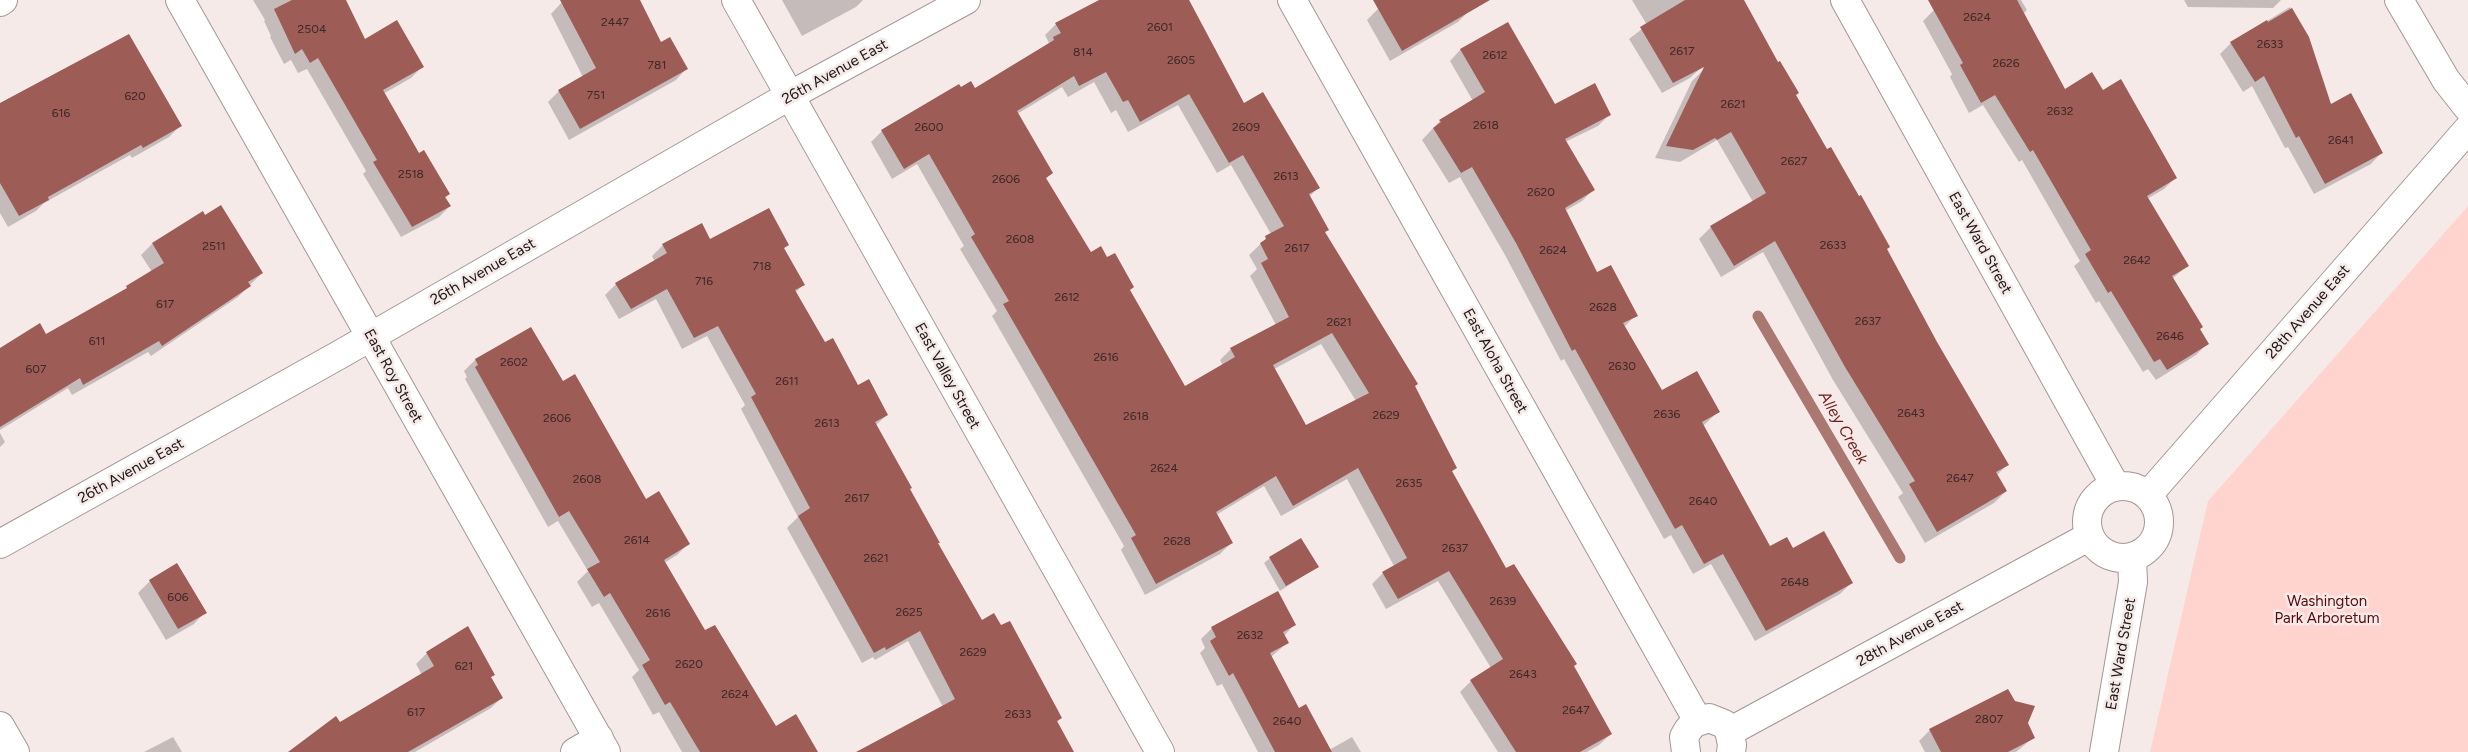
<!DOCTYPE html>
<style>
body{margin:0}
canvas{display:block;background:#f6eae8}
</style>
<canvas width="2468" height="752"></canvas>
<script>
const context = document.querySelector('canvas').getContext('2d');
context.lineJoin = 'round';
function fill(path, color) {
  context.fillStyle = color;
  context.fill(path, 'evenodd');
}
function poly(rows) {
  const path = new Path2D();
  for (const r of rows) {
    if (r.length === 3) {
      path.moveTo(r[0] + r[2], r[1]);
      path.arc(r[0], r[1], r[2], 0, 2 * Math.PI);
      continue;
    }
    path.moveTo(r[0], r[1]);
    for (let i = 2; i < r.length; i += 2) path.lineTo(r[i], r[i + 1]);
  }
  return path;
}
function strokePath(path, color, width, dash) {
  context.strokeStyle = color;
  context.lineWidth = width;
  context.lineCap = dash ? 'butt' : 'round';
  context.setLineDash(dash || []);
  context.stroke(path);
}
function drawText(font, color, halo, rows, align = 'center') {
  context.font = font + ' Figtree,sans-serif';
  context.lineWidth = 5;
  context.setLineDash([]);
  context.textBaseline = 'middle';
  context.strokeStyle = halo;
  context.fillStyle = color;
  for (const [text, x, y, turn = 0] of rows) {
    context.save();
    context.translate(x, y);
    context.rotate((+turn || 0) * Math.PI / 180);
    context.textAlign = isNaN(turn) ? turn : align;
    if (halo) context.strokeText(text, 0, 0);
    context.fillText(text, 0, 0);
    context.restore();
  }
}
fill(poly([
 [2468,206,2468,752,2150,752,2208,501]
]), '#ffd4cf');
fill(poly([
 [253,0,344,0,365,40,422,67,411,78,383,94,419,155,449,194,445,198,450,206,439,217,401,237,363,174,366,171,307,69,298,73,291,60,284,64,270,37,271,36,264,21,265,20],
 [561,0,638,0,661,43,687,68,676,80,569,140,548,102,559,91,583,77,551,14,562,2],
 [782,0,863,0,856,7,802,36],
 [1125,0,1189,0,1243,104,1318,188,1309,197,1327,230,1324,233,1414,386,1456,468,1451,472,1506,570,1573,666,1611,734,1599,745,1587,752,1498,752,1460,692,1471,681,1491,668,1438,581,1386,609,1372,584,1383,573,1394,566,1347,479,1281,516,1264,486,1216,515,1231,543,1220,554,1145,595,1121,550,1124,546,992,316,997,311,960,249,964,246,917,164,892,179,871,142,882,131,961,88,975,89,1045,47,1049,43,1045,35,1056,24],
 [1094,82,1111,113,1116,110,1128,132,1178,105,1217,173,1231,165,1271,234,1249,255,1257,269,1250,276,1276,325,1231,349,1220,360,1223,366,1185,387,1129,291,1091,253,1045,179,1052,173,1017,114,1062,87,1068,97],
 [1321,344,1356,401,1306,427,1274,369],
 [1394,0,1462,0,1469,11,1458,22,1390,61,1367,20,1378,9],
 [1632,0,1743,0,1702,67,1690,78,1662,93,1629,39,1647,25],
 [1952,0,2021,0,2027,10,2023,14,2065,91,2102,91,2175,178,2164,189,2147,199,2187,266,2172,279,2207,344,2196,355,2156,380,2148,369,2143,372,2099,301,2096,303,2074,266,2080,261,2022,160,2019,162,1983,105,1969,113,1950,77,1952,74,1923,21,1934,10],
 [2184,0,2281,0,2273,8,2188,7],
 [2290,7,2308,37,2330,106,2382,152,2371,164,2314,194,2288,147,2285,148,2252,86,2243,92,2220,54,2231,43],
 [1507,24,1554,105,1609,115,1598,126,1565,142,1593,190,1582,201,1565,211,1597,274,1636,315,1624,327,1661,391,1718,412,1703,426,1769,548,1793,550,1851,583,1840,594,1755,641,1711,564,1693,574,1671,535,1664,539,1564,359,1561,361,1505,255,1460,177,1449,183,1422,140,1440,121,1473,101,1450,61,1460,50],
 [1703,70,1886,249,1935,342,2007,465,1997,475,2006,491,1994,503,1925,543,1898,497,1903,493,1833,380,1763,252,1721,277,1699,239,1711,227,1753,202,1717,140,1680,162,1655,158,1692,81],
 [0,105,180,126,169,137,132,158,130,155,44,203,36,211,8,227,0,213],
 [710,241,787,245,783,249,803,285,795,293,825,344,858,386,887,415,876,425,937,544,982,621,1061,718,1057,722,1073,752,884,752,943,707,908,641,875,660,873,657,862,663,787,528,798,517,741,409,745,405,707,336,682,349,656,299,619,319,605,295,616,284,655,262,652,256,663,245],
 [152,244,262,273,238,297,151,356,148,352,72,395,68,388,0,430,0,352,46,335,120,294,152,272,141,255],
 [530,328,563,383,646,501,688,544,677,555,664,563,705,632,776,728,815,752,682,752,659,712,653,715,632,677,639,670,599,603,592,607,577,582,588,571,558,521,548,527,465,379,467,377,464,371,475,360],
 [0,433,5,442,0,447],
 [1270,558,1317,567,1280,591,1264,563],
 [177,565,205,612,194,624,166,640,138,593,149,582],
 [1294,625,1284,636,1287,643,1271,657,1299,710,1329,750,1352,737,1361,752,1258,752,1222,684,1217,686,1200,653,1205,648,1201,639,1212,628],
 [427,653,490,678,502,697,491,708,415,752,291,752,422,675,416,664],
 [2026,723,2034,737,2016,752,1925,752,1919,741,1930,730],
 [173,737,182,752,144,752]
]), '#0003');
strokePath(poly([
 [1758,316,1900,558]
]), '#aa7771', 11);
fill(poly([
 [292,0,346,0,365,39,397,20,424,67,383,90,419,153,424,150,450,194,445,197,451,206,412,227,373,162,377,160,318,58,310,63,302,49,295,54,274,9],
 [560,0,640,0,661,42,670,37,688,69,580,129,558,90,596,68],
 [1099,0,1189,0,1244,103,1263,92,1320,188,1309,194,1329,230,1325,232,1418,384,1415,386,1457,468,1452,471,1506,568,1514,564,1577,664,1574,666,1612,734,1580,752,1516,752,1470,680,1503,659,1449,571,1398,599,1382,572,1407,558,1358,468,1293,506,1276,476,1216,512,1233,543,1156,584,1131,538,1136,535,1003,304,1009,301,971,237,975,234,929,154,904,169,881,130,959,84,961,87,971,81,975,88,1054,40,1053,37,1061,33,1055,23],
 [1106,72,1123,102,1128,100,1140,122,1189,94,1229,163,1243,155,1284,226,1265,236,1266,239,1260,243,1268,259,1261,263,1289,317,1230,348,1235,357,1185,386,1130,290,1134,287,1115,253,1107,257,1101,246,1091,252,1046,178,1053,173,1017,111,1074,76,1079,86],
 [1332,333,1369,393,1306,425,1273,365],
 [1373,0,1490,0,1402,51],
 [1685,0,1744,0,1778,62,1780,61,1799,93,1796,95,1827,149,1831,147,1859,196,1861,195,1890,247,1887,249,1937,342,2009,465,1996,472,2007,491,1937,532,1909,484,1915,481,1845,367,1775,241,1734,266,1710,226,1766,193,1731,132,1717,140,1715,138,1693,150,1666,146,1704,67,1673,83,1640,27],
 [1928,0,2017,0,2065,89,2092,72,2103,90,2121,79,2177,178,2147,196,2189,266,2172,276,2203,327,2200,329,2209,344,2167,370,2160,359,2154,362,2111,291,2108,293,2085,254,2091,250,2033,150,2030,152,1995,95,1981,103,1960,65,1963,63],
 [2292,8,2309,37,2331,104,2351,93,2383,153,2325,184,2299,136,2296,138,2264,76,2255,82,2230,42,2267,20,2268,22],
 [1508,22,1555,104,1595,83,1611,115,1565,139,1595,190,1565,208,1597,272,1611,265,1638,316,1623,323,1662,390,1697,371,1720,412,1702,422,1770,546,1787,537,1793,548,1824,531,1853,583,1766,631,1723,554,1704,564,1682,525,1675,529,1575,349,1572,351,1516,243,1472,167,1461,173,1433,128,1441,122,1439,120,1485,92,1460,49],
 [129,34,182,126,143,148,141,145,48,197,49,200,19,216,0,183,0,103],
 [221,205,263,273,248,282,251,286,162,346,159,341,83,385,80,378,0,427,0,348,40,323,46,334,127,288,126,286,164,263,152,243,203,211,205,215],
 [769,208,789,245,784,248,805,285,795,290,825,342,833,338,858,385,869,379,888,415,875,422,912,488,910,489,940,543,938,543,982,620,994,613,1001,625,1010,621,1062,718,1057,721,1074,752,856,752,955,699,920,631,886,650,885,647,874,653,798,516,810,508,751,397,756,394,718,326,694,338,667,289,631,309,615,283,667,253,662,244,702,223,710,239],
 [531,327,563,381,575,374,646,499,659,491,690,544,664,560,705,630,715,625,776,726,796,714,818,752,700,752,670,702,665,705,642,665,650,660,610,593,604,597,587,569,600,562,569,511,559,517,475,367,478,365,475,359],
 [1301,538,1319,567,1286,586,1269,557],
 [177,563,207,613,178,629,149,580],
 [1278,591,1296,625,1283,632,1289,643,1270,653,1299,708,1306,704,1332,752,1275,752,1233,673,1229,676,1210,641,1216,637,1211,627],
 [468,626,495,675,491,677,503,698,408,752,288,752,336,716,340,722,434,666,426,652],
 [2008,689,2015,701,2035,706,2028,723,2035,738,2008,752,1941,752,1929,729]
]), '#9d5c56');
const minor = poly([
 [180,0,606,752],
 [736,0,1160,752],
 [1292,0,1698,721],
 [1845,0,2116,487],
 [2399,0,2446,80,2468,108],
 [0,2,3,0],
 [2123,522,36],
 [2148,495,2468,129],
 [0,544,339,355,789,96,966,0],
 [0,726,15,752],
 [1729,732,2090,536],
 [575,752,599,738],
 [1686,752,1684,737,1688,730,1694,723,1709,718,1724,724,1729,730,1732,745,1731,752],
 [2104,752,2133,582,2132,557]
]);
strokePath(minor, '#a29796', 30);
strokePath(minor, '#fff', 28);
drawText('12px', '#3c2827', null, [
 ["2624",1977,17],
 ["2447",615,22],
 ["2601",1160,27],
 ["2504",312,29],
 ["2633",2270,44],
 ["2617",1682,51],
 ["814",1083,52],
 ["2612",1495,55],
 ["2605",1181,60],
 ["2626",2006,63],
 ["781",657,65],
 ["751",596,95],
 ["620",135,96],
 ["2621",1733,104],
 ["2632",2060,111],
 ["616",61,113],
 ["2618",1486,125],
 ["2600",929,127],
 ["2609",1246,127],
 ["2641",2341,140],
 ["2627",1794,161],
 ["2518",411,174],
 ["2613",1286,176],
 ["2606",1006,179],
 ["2620",1541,192],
 ["2608",1020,239],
 ["2633",1833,245],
 ["2511",214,246],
 ["2617",1297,248],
 ["2624",1553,250],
 ["2642",2137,260],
 ["718",762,266],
 ["716",704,281],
 ["2612",1067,297],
 ["617",165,304],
 ["2628",1603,307],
 ["2637",1868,321],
 ["2621",1339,322],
 ["2646",2170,336],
 ["611",97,341],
 ["2616",1106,357],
 ["2602",514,362],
 ["2630",1622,366],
 ["607",36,369],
 ["2611",787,381],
 ["2643",1911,413],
 ["2636",1667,414],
 ["2629",1386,415],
 ["2618",1136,416],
 ["2606",557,418],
 ["2613",827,423],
 ["2624",1164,468],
 ["2647",1960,478],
 ["2608",587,479],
 ["2635",1409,483],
 ["2617",857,498],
 ["2640",1703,501],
 ["2614",637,540],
 ["2628",1177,541],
 ["2637",1455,548],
 ["2621",876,558],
 ["2648",1795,582],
 ["606",178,597],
 ["2639",1503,601],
 ["2625",909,612],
 ["2616",658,613],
 ["2632",1250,635],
 ["2629",973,652],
 ["2620",689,664],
 ["621",464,666],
 ["2643",1523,674],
 ["2624",735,694],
 ["2647",1576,710],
 ["617",416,712],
 ["2633",1018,714],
 ["2807",1989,719],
 ["2640",1287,721]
]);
drawText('15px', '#1b1717', '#f6eae8', [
 ["26th Avenue East",835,72,-29],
 ["East Ward Street",1980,243,61],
 ["26th Avenue East",483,272,-30],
 ["28th Avenue East",2308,312,-49],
 ["East Aloha Street",1495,361,61],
 ["East Roy Street",393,376,61],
 ["East Valley Street",947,376,61],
 ["26th Avenue East",131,471,-29],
 ["28th Avenue East",1910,634,-29],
 ["East Ward Street",2121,654,-80]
]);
drawText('15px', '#5d080b', '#f6eae8', [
 ["Washington",2327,602],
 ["Park Arboretum",2327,619]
]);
drawText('italic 16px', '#6e1b19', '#f6eae8', [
 ["Alley Creek",1843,428,60]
]);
</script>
